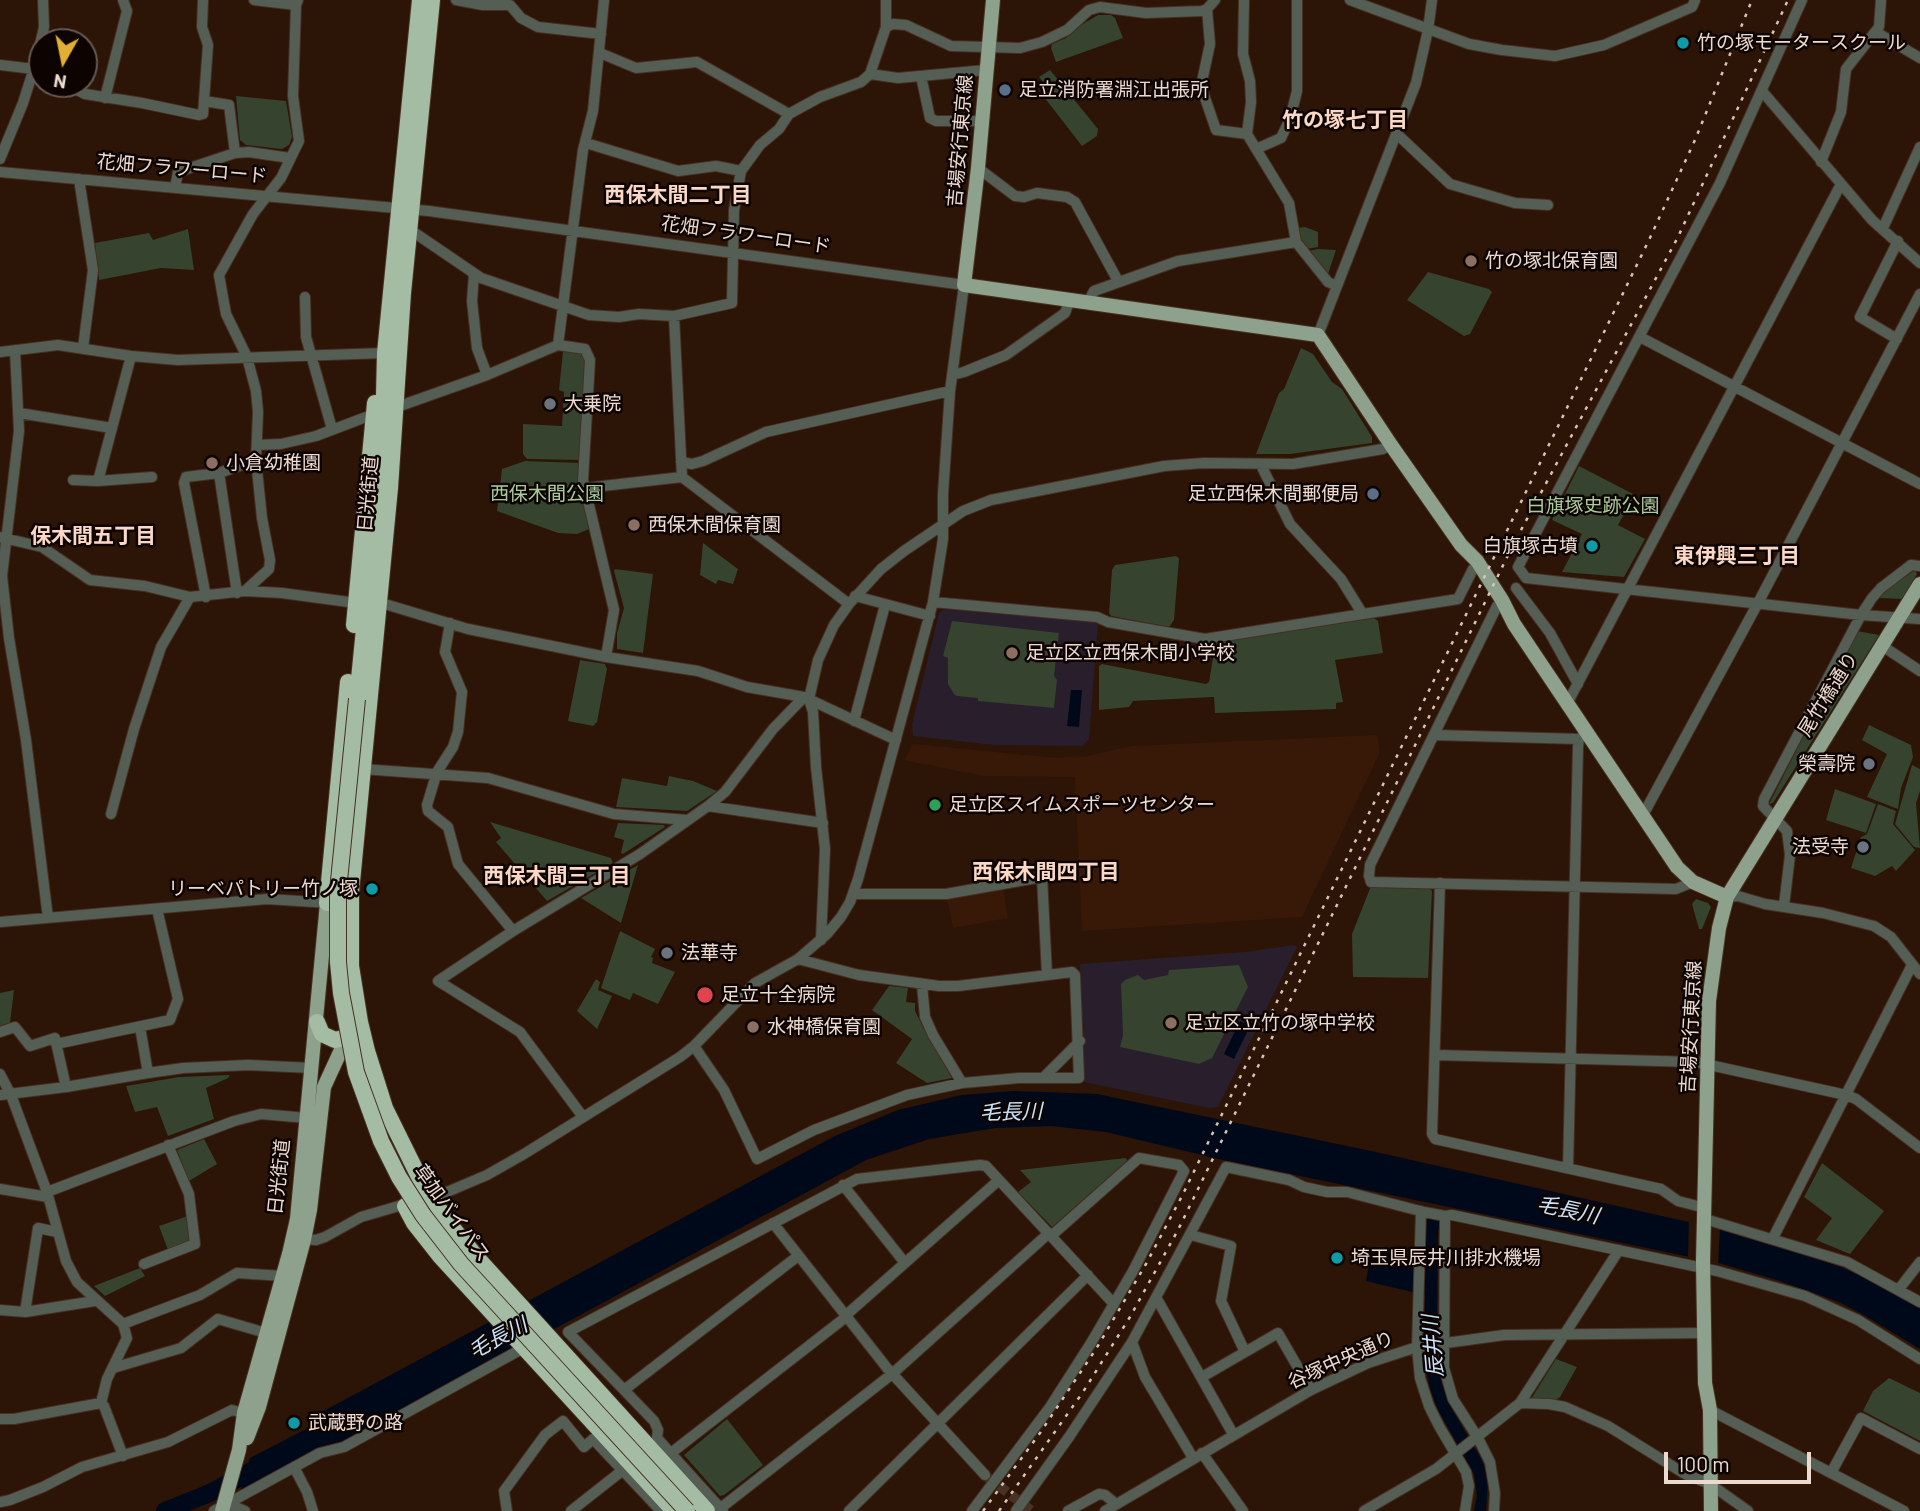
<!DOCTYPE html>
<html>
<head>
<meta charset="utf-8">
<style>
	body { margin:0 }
	#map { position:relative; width:1920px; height:1511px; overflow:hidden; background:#2c1406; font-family:Barlow,sans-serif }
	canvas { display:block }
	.north { position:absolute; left:28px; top:28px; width:70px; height:70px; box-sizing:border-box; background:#0d0401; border:2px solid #665a54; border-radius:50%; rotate:189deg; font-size:19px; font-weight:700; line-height:28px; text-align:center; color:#ecdad1 }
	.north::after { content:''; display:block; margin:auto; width:24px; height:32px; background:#e0b034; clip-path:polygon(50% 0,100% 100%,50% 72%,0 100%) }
	.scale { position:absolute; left:1664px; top:1452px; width:147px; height:32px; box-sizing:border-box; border:4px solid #ecdad1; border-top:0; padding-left:9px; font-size:21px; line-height:24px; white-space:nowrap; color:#ecdad1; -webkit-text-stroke:5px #0d0401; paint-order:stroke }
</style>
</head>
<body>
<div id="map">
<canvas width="1920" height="1511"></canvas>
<div class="north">N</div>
<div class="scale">100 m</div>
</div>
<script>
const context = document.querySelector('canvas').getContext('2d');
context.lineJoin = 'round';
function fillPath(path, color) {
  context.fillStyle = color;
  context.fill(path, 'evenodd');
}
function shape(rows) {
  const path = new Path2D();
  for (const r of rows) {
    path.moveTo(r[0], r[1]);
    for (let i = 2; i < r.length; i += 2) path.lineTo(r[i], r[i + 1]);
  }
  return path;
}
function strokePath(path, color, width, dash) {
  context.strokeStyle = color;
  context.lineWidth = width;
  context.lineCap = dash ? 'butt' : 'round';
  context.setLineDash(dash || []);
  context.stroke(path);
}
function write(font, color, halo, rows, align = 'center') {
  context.font = font + ' Barlow,"Noto Sans JP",sans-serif';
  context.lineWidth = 5;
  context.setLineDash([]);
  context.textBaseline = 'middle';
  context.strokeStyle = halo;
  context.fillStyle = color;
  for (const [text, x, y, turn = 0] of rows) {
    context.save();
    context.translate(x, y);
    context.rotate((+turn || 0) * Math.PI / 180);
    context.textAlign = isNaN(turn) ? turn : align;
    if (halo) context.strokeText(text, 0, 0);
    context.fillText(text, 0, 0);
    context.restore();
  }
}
fillPath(shape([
	[1377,735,1380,752,1302,917,1082,931,1075,777,984,776,904,760,913,744,1057,758,1088,756,1131,746],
	[1003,889,1008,918,953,928,947,899]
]), '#381907');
fillPath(shape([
	[944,609,1094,622,1098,624,1089,739,1082,746,994,745,913,736,912,724,939,613],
	[1295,945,1297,947,1218,1107,1209,1108,1084,1082,1080,964,1244,952]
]), '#281e2c');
fillPath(shape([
	[1098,15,1111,15,1115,18,1123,38,1056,62,1051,48,1052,44,1066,38,1081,25],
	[1050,70,1098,129,1097,136,1082,146,1044,97,1051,92,1039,77],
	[236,96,286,101,292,137,289,145,282,149,246,145,240,140],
	[1305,227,1318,232,1318,247,1306,249,1299,240,1297,228],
	[188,229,194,270,161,268,99,280,95,243,149,233,153,240],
	[1318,249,1336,250,1327,277,1308,251],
	[1428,272,1489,289,1492,292,1470,334,1464,336,1407,300],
	[1301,348,1313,354,1332,382,1342,389,1372,437,1372,443,1290,454,1256,454,1279,393,1284,389],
	[563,351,580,353,586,361,582,460,527,459,523,454,523,424,562,426,564,392,559,390],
	[525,461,581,463,589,529,577,534,558,533,497,511,502,469],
	[1579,466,1635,495,1618,525,1645,539,1624,577,1562,572,1582,534,1552,520],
	[703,543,738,569,733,584,718,580,716,584,700,575],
	[1176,556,1179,558,1174,620,1169,627,1111,616,1109,613,1112,570,1115,565],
	[615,569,653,574,643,653,617,649,617,633,624,608,614,571],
	[1915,570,1917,574,1902,599,1879,598,1882,593],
	[1374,618,1378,621,1383,653,1335,660,1343,702,1336,703,1336,709,1215,713,1214,697,1133,701,1129,707,1099,710,1099,666,1102,664,1206,684,1209,682,1215,646,1218,642],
	[952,621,1059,633,1054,676,1057,680,1054,708,978,701,978,698,957,696,954,694,948,684,948,658,943,656],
	[1857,631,1879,635,1773,803,1769,804],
	[580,660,605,664,607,669,597,722,593,726,568,721],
	[1869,725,1911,745,1913,757,1901,788,1898,809,1867,797,1887,754,1862,740],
	[1912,765,1920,769,1920,791,1916,803,1920,848,1914,847,1895,824],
	[669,776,693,781,717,791,687,811,616,807,622,778,667,786],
	[1835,789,1876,804,1866,833,1826,820],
	[1878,804,1896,811,1893,824,1915,850,1896,871,1892,866,1875,876,1851,868,1861,837,1867,834],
	[490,822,611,858,613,863,547,901,496,842,501,838],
	[618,823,664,825,665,827,623,854,621,853,624,840,614,837],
	[638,865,621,923,581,898],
	[1371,886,1428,887,1432,891,1428,978,1353,977,1352,934],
	[1696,899,1708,903,1711,907,1702,929,1699,929,1692,904],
	[620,931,655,949,651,957,653,958,652,963,675,972,658,1004,633,993,630,1000,601,988],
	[1239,965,1248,987,1212,1058,1199,1064,1120,1047,1123,1035,1121,984,1125,980,1138,975,1144,980,1168,975,1169,970],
	[596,979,600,982,598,990,612,996,597,1029,577,1011],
	[889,986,908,988,906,1002,915,1003,915,1011,927,1035,952,1078,927,1083,896,1063,912,1039,872,1010],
	[14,990,10,1023,0,1026,0,993],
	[230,1075,228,1078,206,1088,214,1119,168,1136,157,1107,135,1112,126,1086,179,1077],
	[204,1139,217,1164,189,1181,177,1150],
	[1126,1158,1127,1161,1052,1227,1018,1192,1031,1182,1020,1170],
	[1822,1163,1884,1211,1850,1254,1816,1240,1832,1218,1804,1197],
	[188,1216,191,1237,189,1242,168,1250,159,1226],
	[140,1268,145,1276,105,1296,94,1286],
	[1556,1359,1577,1367,1560,1397,1556,1400,1531,1399],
	[1889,1378,1920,1393,1920,1441,1863,1411,1873,1391],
	[727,1419,763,1465,724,1495,720,1496,684,1455]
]), '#35432f');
fillPath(shape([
	[1071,690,1082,690,1079,727,1067,726],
	[1240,1021,1250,1026,1234,1059,1224,1054],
	[1014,1091,1097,1094,1371,1151,1720,1229,1761,1240,1841,1267,1897,1293,1920,1309,1920,1349,1864,1315,1839,1302,1777,1280,1719,1263,1223,1160,1106,1132,1051,1126,995,1128,929,1139,866,1160,357,1436,240,1493,250,1458,310,1427,320,1413,835,1136,898,1110,962,1095],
	[1425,1217,1441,1220,1438,1231,1437,1328,1439,1372,1452,1409,1482,1460,1488,1479,1486,1511,1474,1511,1477,1496,1474,1474,1438,1410,1430,1389,1424,1360,1425,1295,1366,1281,1372,1250,1426,1261]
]), '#000919');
fillPath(shape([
	[1689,1218,1720,1227,1718,1265,1688,1258],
	[1439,1330,1439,1354,1422,1359,1420,1334]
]), '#2c1406');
strokePath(shape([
	[1361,1263,1370,1264]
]), '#000919', 2.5);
strokePath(shape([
	[165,1511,210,1493,265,1464]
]), '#000919', 18);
strokePath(shape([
	[987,1477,1032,1511]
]), '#493224', 10, [10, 5]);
const minor = shape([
	[254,0,296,5],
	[456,0,483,5,510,5,521,18,538,27,601,34],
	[1244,0,1243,54,1250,81,1251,102,1247,134,1289,203,1296,242,1328,282,1337,286],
	[1350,0,1469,44,1502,50,1555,56,1604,45,1692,7,1695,0],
	[1802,0,1720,183,1518,567,1526,578,1861,615,1920,619],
	[1207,9,1210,44,1201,86,1216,130,1247,134],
	[886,27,893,24,906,25,951,46,1020,48,1042,42,1067,30,1089,10,1100,7,1146,13,1202,11,1207,9,1215,0],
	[1876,32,1920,58],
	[600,53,636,68,697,62,789,114],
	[0,65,42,70],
	[870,74,898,78,986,70],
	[921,76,930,118,936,121,982,121],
	[66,84,85,94,142,103,199,115,203,114,208,45,202,27,203,0],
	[1762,91,1872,220,1920,263],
	[105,98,127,11,123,0],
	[204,101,229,105,235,153],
	[1397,134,1450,184,1515,203,1548,205],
	[586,143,678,171,716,166,741,171],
	[1256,149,1281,138,1290,119,1297,91,1297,0],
	[0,159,23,103,36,62,44,27,43,0],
	[1821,162,1841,112,1846,69,1879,27,1881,0],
	[978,168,1015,196,1024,197,1037,193,1067,197,1075,202,1118,281],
	[0,172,429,211,964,285,950,391,943,494,943,539,933,602,858,879,850,902,841,917,827,934,798,959,755,983,694,1046,680,1057,524,1154,487,1175,447,1192,361,1217,325,1237,316,1240,298,1239],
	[79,179,93,270,83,348],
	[175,188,178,172,235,153,249,152,290,158],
	[1883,228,1920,147],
	[409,229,481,278,589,315,619,317,639,314,674,316,732,303,734,210,741,171,760,145,779,129,789,114,820,97,861,82,870,74,886,27,886,0],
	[474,274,472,301,477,348,487,375,558,345,585,349,590,360,583,480,614,610,606,657],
	[305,297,306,337,332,429],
	[1088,302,1094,291,1178,261,1296,242],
	[1318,335,1416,83,1428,30,1432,0],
	[1640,337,1920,484],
	[1897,339,1860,317,1898,241],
	[558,345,583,150,593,111,604,0],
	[15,350,19,431,2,576,9,638,26,740,48,918],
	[0,352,58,345,131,356,178,360,385,353],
	[952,375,964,372,1006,355,1065,313,1070,299],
	[397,407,487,375],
	[19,413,112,428],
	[257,445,281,444,316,436,366,417,373,418],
	[681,462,692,464,703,461,766,432,950,391],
	[1261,465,1290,524,1341,579,1362,613],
	[682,477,849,604],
	[73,480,98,481,152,477],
	[98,481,131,356],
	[585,488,682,477,674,316],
	[0,537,42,547,90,580,145,586,190,597,245,591,282,593,356,603],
	[1516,588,1550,633,1578,684],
	[245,591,269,569,270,560,262,518,256,460,258,412,256,391,247,357,226,314,219,275,253,214,281,178,299,141,293,96,296,5,298,0],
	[237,593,219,473,256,460],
	[855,596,930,616],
	[206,597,184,483,186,477,219,473],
	[933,602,1097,617,1108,622,1205,639,1458,599,1473,569],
	[378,604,388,605,468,629,606,657,698,671,747,687,804,697,896,740],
	[1497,606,1370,865,1369,876,1371,882,1676,889,1693,882],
	[450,623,445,652,462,692,458,732,453,747,437,772,427,805,428,811,448,827,458,864,513,931],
	[1881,645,1920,671],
	[1568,702,1841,184],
	[854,721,885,605],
	[1435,735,1579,739],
	[362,769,488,778,614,814,687,820],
	[708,806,823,823],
	[111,814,134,729,161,647,190,597],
	[1643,815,1758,603,1920,294],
	[1440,883,1432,1134,1435,1139,1661,1189,1678,1201,1705,1208],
	[853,894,946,894,1042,877,1047,975],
	[1727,897,1738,896,1765,904,1823,913,1874,926,1891,937,1920,974],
	[1784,906,1790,855,1787,831,1763,806,1764,799,1861,615,1872,598,1881,588,1911,565,1920,566],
	[0,922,267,899,330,903],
	[821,940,825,849,816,767,813,712,809,699,818,660,834,625,849,604,881,569,904,551,963,511,991,500,1164,466,1204,463,1293,464,1383,449,1391,445],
	[922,985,925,1017,933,1035,962,1083],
	[0,1032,15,1027,30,1046,55,1038,66,1087],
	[56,1044,170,1020,178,999,157,909],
	[694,1046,724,1090,757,1159,814,1130,907,1095,962,1083,1019,1078,1079,1078,1075,975,1072,972,958,986,939,986,859,975,798,959],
	[1435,1055,1696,1062,1846,1095,1856,1099,1920,1148],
	[148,1073,183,1068,248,1065,312,1068],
	[0,1074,11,1095,47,1192,66,1261,77,1282,123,1324,127,1338,107,1379,101,1403,104,1406,123,1456],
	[1043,1078,1080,1041],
	[0,1095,66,1087,148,1073,140,1027],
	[583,1117,520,1032,438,981,513,931,640,854,708,806,725,792,773,729,804,697],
	[1568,1168,1578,747,1579,739,1588,732],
	[843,1185,905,1263],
	[0,1189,48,1197],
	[47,1192,234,1121,261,1114,307,1118],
	[1421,1211,1417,1347,1420,1378,1429,1406,1439,1426,1466,1472,1469,1486,1465,1511],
	[1445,1216,1444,1368,1453,1399,1478,1438,1490,1462,1495,1493,1494,1511],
	[1705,1219,1847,1262,1920,1302],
	[773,1223,887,1368,985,1475],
	[1191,1235,1231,1246,1221,1301,1245,1352],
	[1773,1238,1912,965],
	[144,1264,195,1244,189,1194,168,1145],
	[1899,1289,1920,1262],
	[1157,1299,1233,1434],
	[0,1310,25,1312,95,1301],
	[25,1312,38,1228,57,1232],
	[845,1316,999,1180],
	[123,1324,200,1295,237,1273,283,1276],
	[1132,1342,1145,1377,1193,1458],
	[113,1368,181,1348,218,1319,266,1333],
	[1202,1377,1278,1333,1311,1390],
	[624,1390,798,1256],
	[1520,1403,1549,1404,1565,1407,1608,1426,1685,1474,1710,1484,1748,1511],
	[1710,1410,1904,1511],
	[0,1419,14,1419,101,1403],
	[671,1453,846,1317],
	[1202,1453,1243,1511],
	[294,1467,307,1492,313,1511],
	[1831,1473,1861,1418,1920,1449],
	[0,1502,10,1500,43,1487,82,1467,168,1442,232,1410,244,1413],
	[224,1507,236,1507,245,1511],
	[214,1511,320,1453,344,1447,529,1345],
	[507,1511,504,1491,545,1435,563,1421,584,1447,593,1439,661,1511],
	[571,1511,623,1470],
	[717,1511,892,1374,1049,1233],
	[723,1511,657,1438,658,1430,654,1421,568,1332,857,1179,980,1165,986,1166,1114,1304],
	[849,1511,1088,1275],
	[972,1511,1050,1407,1091,1343,1133,1271,1184,1171,1179,1165,1139,1158,1051,1236],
	[1016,1511,1069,1437,1132,1342,1226,1167,1289,1180,1304,1187,1327,1192,1347,1192,1424,1212,1445,1216,1452,1215,1717,1271,1805,1296,1858,1320,1920,1359],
	[1068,1511,1099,1494,1105,1495,1116,1504],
	[1105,1511,1311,1390,1368,1363,1417,1347,1504,1335,1705,1333],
	[1364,1511,1436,1469,1520,1403,1619,1250]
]);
const major = shape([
	[993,0,978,168,964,285,1318,335,1391,445,1461,545,1477,561,1502,600,1514,624,1677,867,1693,882,1727,897],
	[247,1438,259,1407,304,1240,310,1210,324,1087,347,1037],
	[222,1511,239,1450,244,1413,289,1254,297,1219,327,903],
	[1711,1511,1710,1410,1705,1383,1703,1261,1709,1001,1719,928,1727,897,1920,584]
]);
const highway = shape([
	[432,0,403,293,390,488,351,892,351,966,360,1022,367,1051,385,1108,420,1179,447,1221,479,1260,707,1511],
	[354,625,375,403],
	[357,699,383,439,385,353,420,0],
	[327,903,348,682],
	[317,1022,322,1034,335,1040,347,1037,351,1025],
	[405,1206,414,1223,440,1256,674,1511]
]);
strokePath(minor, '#473022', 12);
strokePath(major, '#473022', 16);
strokePath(highway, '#473022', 18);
strokePath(minor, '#545e54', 10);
strokePath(major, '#8da18c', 14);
strokePath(highway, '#a4bca3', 16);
strokePath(shape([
	[983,1511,1040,1433,1096,1349,1146,1264,1182,1196,1649,240,1695,140,1752,0],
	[999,1511,1083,1392,1130,1317,1178,1230,1513,545,1678,237,1788,0]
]), '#d7c4bb', 2.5, [3.5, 7]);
const highwayBridge = shape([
	[357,699,338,891,338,962,341,993,356,1072,381,1141,399,1177,423,1215,461,1264,687,1511]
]);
strokePath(highwayBridge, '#473022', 18, []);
strokePath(highwayBridge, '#a4bca3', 16);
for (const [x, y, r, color] of [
	[1683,43,7,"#0f9aa8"],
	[1005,90,7,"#5c6f8a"],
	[1471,261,7,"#8d6e63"],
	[550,404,7,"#6b7280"],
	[212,463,7,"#8d6e63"],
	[1373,494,7,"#5c6f8a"],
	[634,525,7,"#8d6e63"],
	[1592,546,7,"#0f9aa8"],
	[1012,653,7,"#8d6e63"],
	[1869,764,7,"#6b7280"],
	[935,805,7,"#2e9e5b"],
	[1863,847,7,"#6b7280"],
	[372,889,7,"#0f9aa8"],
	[667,953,7,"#6b7280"],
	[705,995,9,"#e0444e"],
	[1171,1023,7,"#8d6e63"],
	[753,1027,7,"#8d6e63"],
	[1337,1258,7,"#0f9aa8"],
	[294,1423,7,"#0f9aa8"]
]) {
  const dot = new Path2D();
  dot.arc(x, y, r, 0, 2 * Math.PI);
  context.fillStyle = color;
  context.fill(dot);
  strokePath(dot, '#0d0401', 2.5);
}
write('19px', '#ecdad1', '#0d0401', [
	["竹の塚モータースクール",1697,43],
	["足立消防署淵江出張所",1019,90],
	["竹の塚北保育園",1485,261],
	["大乗院",564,404],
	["小倉幼稚園",226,463],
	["足立西保木間郵便局",1359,494,"right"],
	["西保木間保育園",648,525],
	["白旗塚古墳",1578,546,"right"],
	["足立区立西保木間小学校",1026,653],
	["榮壽院",1855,764,"right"],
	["足立区スイムスポーツセンター",949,805],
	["法受寺",1849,847,"right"],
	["リーベパトリー竹ノ塚",358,889,"right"],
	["法華寺",681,953],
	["足立十全病院",721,995],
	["足立区立竹の塚中学校",1185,1023],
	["水神橋保育園",767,1027],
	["埼玉県辰井川排水機場",1351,1258],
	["武蔵野の路",308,1423]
], 'left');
write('19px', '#ecdad1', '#0d0401', [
	["吉場安行東京線",960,141,-85],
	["花畑フラワーロード",182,169,5],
	["花畑フラワーロード",746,235,8],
	["日光街道",368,494,-85],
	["尾竹橋通り",1828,694,-58],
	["吉場安行東京線",1691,1027,-87],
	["日光街道",279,1177,-84],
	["草加バイパス",452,1213,54],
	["谷塚中央通り",1341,1360,-24]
]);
write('19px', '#aacc9c', '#0d0401', [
	["西保木間公園",547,494],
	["白旗塚史跡公園",1593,506]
]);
write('bold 21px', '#fbd8c6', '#0d0401', [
	["竹の塚七丁目",1345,120],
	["西保木間二丁目",678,195],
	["保木間五丁目",93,536],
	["東伊興三丁目",1737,556],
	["西保木間四丁目",1046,872],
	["西保木間三丁目",557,876]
]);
write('italic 21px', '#c8e3fb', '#0d0401', [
	["毛長川",1011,1112,-1],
	["毛長川",1568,1210,12],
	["毛長川",498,1338,-28],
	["辰井川",1433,1346,-95]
]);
</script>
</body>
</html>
